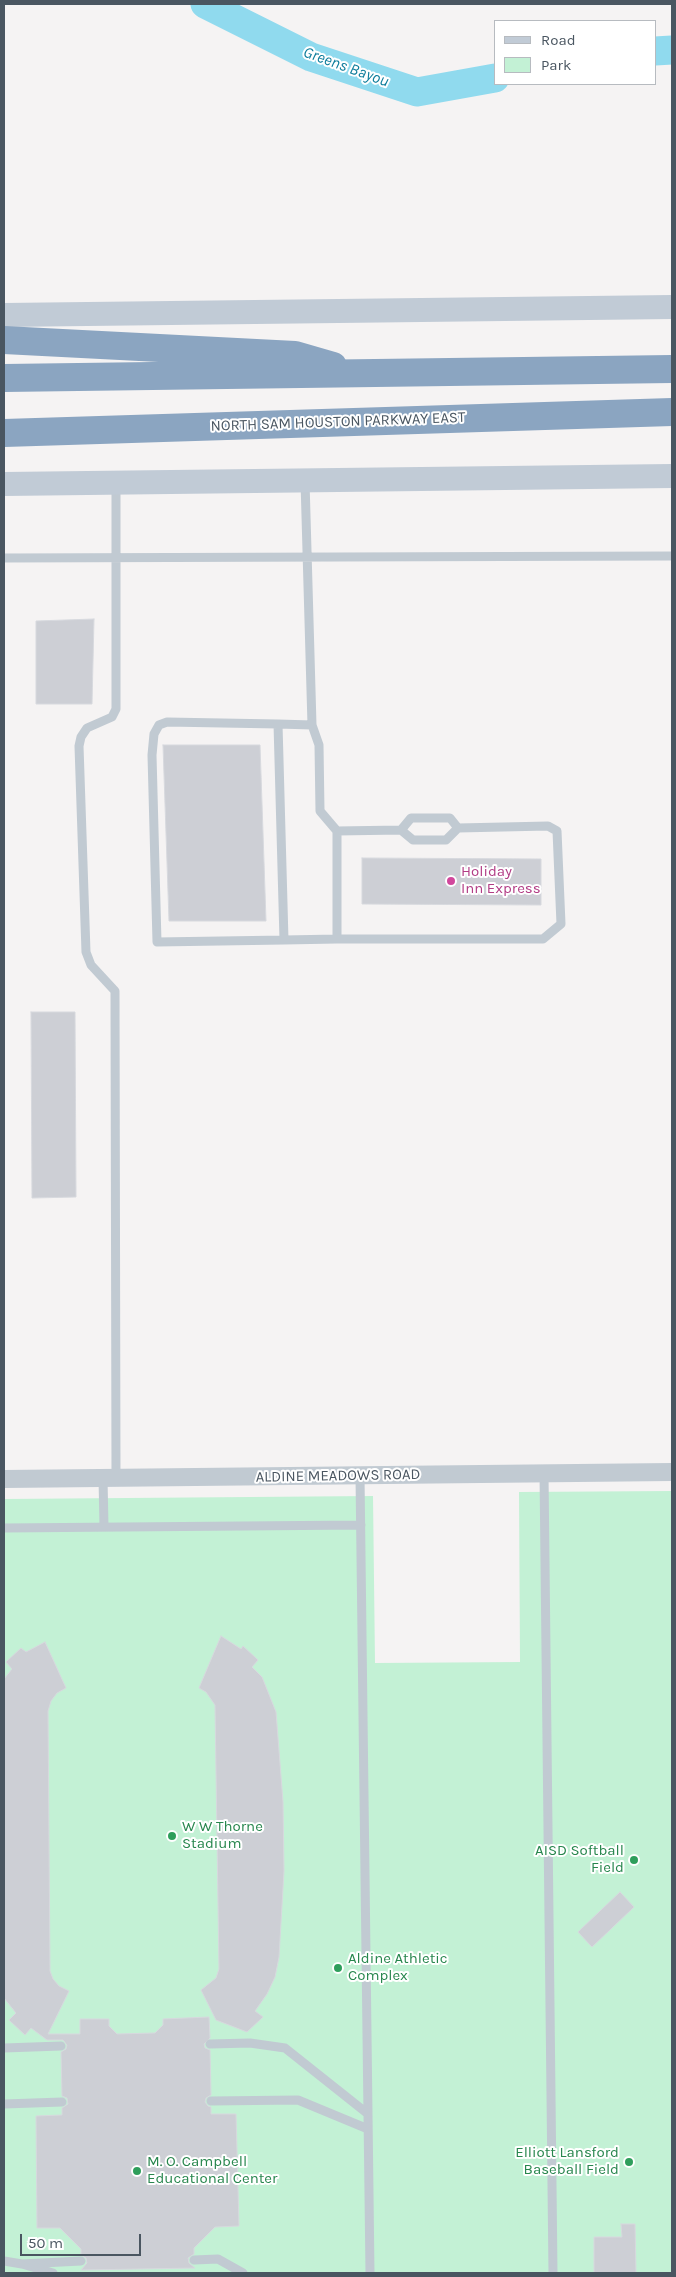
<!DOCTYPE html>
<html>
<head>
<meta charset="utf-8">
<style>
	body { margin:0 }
	#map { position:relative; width:676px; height:2277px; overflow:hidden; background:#f5f3f3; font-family:Karla,sans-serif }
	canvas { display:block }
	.frame { position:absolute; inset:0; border:5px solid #4a5661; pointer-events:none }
	.legend { position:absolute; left:494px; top:20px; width:162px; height:65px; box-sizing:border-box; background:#fff; border:1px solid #b7bbc0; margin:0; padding:6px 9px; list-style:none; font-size:15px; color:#4a5661 }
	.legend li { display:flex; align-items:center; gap:10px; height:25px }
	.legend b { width:25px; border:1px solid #b7bbc0 }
	.scale { position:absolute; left:20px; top:2234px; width:121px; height:22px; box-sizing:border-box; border:2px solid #4a5661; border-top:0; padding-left:6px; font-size:15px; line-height:18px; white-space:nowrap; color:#4a5661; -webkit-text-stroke:4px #fff; paint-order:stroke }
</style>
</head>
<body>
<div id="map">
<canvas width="676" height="2277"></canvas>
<div class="frame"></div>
<ul class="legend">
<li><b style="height:6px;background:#c1cbd6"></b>Road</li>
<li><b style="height:14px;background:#c3f1d5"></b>Park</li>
</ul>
<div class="scale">50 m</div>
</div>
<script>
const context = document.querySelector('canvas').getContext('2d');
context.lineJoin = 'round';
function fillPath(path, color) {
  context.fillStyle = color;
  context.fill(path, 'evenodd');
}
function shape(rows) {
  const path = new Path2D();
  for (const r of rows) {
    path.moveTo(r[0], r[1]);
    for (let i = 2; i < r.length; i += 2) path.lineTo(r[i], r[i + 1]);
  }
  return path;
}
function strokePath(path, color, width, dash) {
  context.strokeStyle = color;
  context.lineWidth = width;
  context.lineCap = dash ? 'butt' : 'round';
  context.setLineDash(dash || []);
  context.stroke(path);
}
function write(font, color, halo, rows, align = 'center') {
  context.font = font + ' Karla,sans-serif';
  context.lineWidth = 4;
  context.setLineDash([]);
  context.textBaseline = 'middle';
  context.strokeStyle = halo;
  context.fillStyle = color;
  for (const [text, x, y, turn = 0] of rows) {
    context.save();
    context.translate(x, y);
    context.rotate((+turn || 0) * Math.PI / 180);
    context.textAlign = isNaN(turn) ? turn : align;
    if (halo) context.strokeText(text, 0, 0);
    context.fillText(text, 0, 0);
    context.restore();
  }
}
fillPath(shape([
	[672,1491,672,2273,4,2273,4,1499,373,1496,375,1663,520,1662,519,1492]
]), '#c3f1d5');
strokePath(shape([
	[205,4,311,57,417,92,495,78],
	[655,51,672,50]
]), '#90daee', 29);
const building = shape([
	[94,619,92,704,36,704,36,621,94,619],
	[163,745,260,745,266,921,169,921,163,745],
	[362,858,541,859,541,905,362,904,362,858],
	[31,1012,75,1012,76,1197,32,1198,31,1012],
	[221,1636,241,1649,243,1646,258,1660,252,1667,262,1677,276,1712,283,1802,284,1871,279,1957,275,1977,267,1994,255,2011,263,2017,247,2032,216,2020,201,1990,216,1978,219,1969,215,1705,206,1692,199,1688,221,1636],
	[45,1642,66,1688,57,1693,51,1701,48,1711,50,1971,53,1979,59,1986,69,1991,48,2034,80,2034,80,2019,109,2019,109,2026,117,2034,155,2033,163,2025,163,2019,209,2017,210,2038,204,2044,205,2048,210,2050,211,2095,206,2098,205,2102,208,2106,211,2107,211,2114,236,2114,239,2226,215,2227,194,2248,194,2254,188,2258,189,2263,195,2268,81,2270,87,2263,86,2258,81,2255,81,2249,60,2228,37,2228,36,2116,62,2115,62,2108,68,2104,67,2098,62,2096,61,2052,66,2049,67,2045,63,2040,47,2040,31,2028,25,2035,9,2020,16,2013,4,1998,4,1679,12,1669,6,1662,21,1648,26,1652,45,1642],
	[620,1892,634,1907,592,1947,578,1932,620,1892],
	[621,2224,635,2224,636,2273,594,2273,594,2237,622,2237,621,2224]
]);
fillPath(building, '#cdcfd5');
strokePath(building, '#d7d9de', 1);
strokePath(shape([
	[4,558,672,556],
	[278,724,284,940,157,942,152,755,154,734,159,725,167,722,278,724,312,725,305,481],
	[312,725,319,745,320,811,337,831,401,830,413,840,446,840,458,828,548,826,557,831,561,924,543,939,337,939,337,831],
	[401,830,411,818,450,818,458,828],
	[284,940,337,939],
	[544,1473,553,2273],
	[360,1476,370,2273],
	[103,1478,104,1527],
	[116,1478,115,991,91,965,86,952,79,746,81,737,87,728,112,717,116,709,116,483],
	[4,1528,361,1525],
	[210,2044,250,2043,285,2048,368,2114],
	[4,2048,61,2046],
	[211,2101,298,2100,368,2129],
	[4,2104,62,2102],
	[194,2260,218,2259,243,2273],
	[4,2261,22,2264,53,2273],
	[22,2264,81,2261]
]), '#c1cad2', 9);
strokePath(shape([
	[4,1479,672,1472]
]), '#c1cad2', 18);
strokePath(shape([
	[4,315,672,307],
	[4,484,672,476]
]), '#c1cbd6', 24);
strokePath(shape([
	[4,340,295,355,333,366],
	[4,378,672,369],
	[4,433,672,412]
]), '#8ba5c1', 28);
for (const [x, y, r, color] of [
	[451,881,5,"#d1479c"],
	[172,1836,5,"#2e9e5b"],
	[634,1860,5,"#2e9e5b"],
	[338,1968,5,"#2e9e5b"],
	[629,2162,5,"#2e9e5b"],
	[137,2171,5,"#2e9e5b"]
]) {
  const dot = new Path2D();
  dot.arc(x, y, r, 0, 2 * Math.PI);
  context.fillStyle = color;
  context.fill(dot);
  strokePath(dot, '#fff', 2);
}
write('15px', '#4a5661', '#fff', [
	["NORTH SAM HOUSTON PARKWAY EAST",338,422,-2],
	["ALDINE MEADOWS ROAD",338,1476,-1]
]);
write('15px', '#b23c85', '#fff', [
	["Holiday",461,872],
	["Inn Express",461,889]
], 'left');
write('15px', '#27864d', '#fff', [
	["W W Thorne",182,1827],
	["Stadium",182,1844],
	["AISD Softball",624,1851,"right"],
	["Field",624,1868,"right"],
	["Aldine Athletic",348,1959],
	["Complex",348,1976],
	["Elliott Lansford",619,2153,"right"],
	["Baseball Field",619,2170,"right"],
	["M. O. Campbell",147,2162],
	["Educational Center",147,2179]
], 'left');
write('italic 16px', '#0c7c9b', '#fff', [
	["Greens Bayou",346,67,20]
]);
</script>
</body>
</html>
